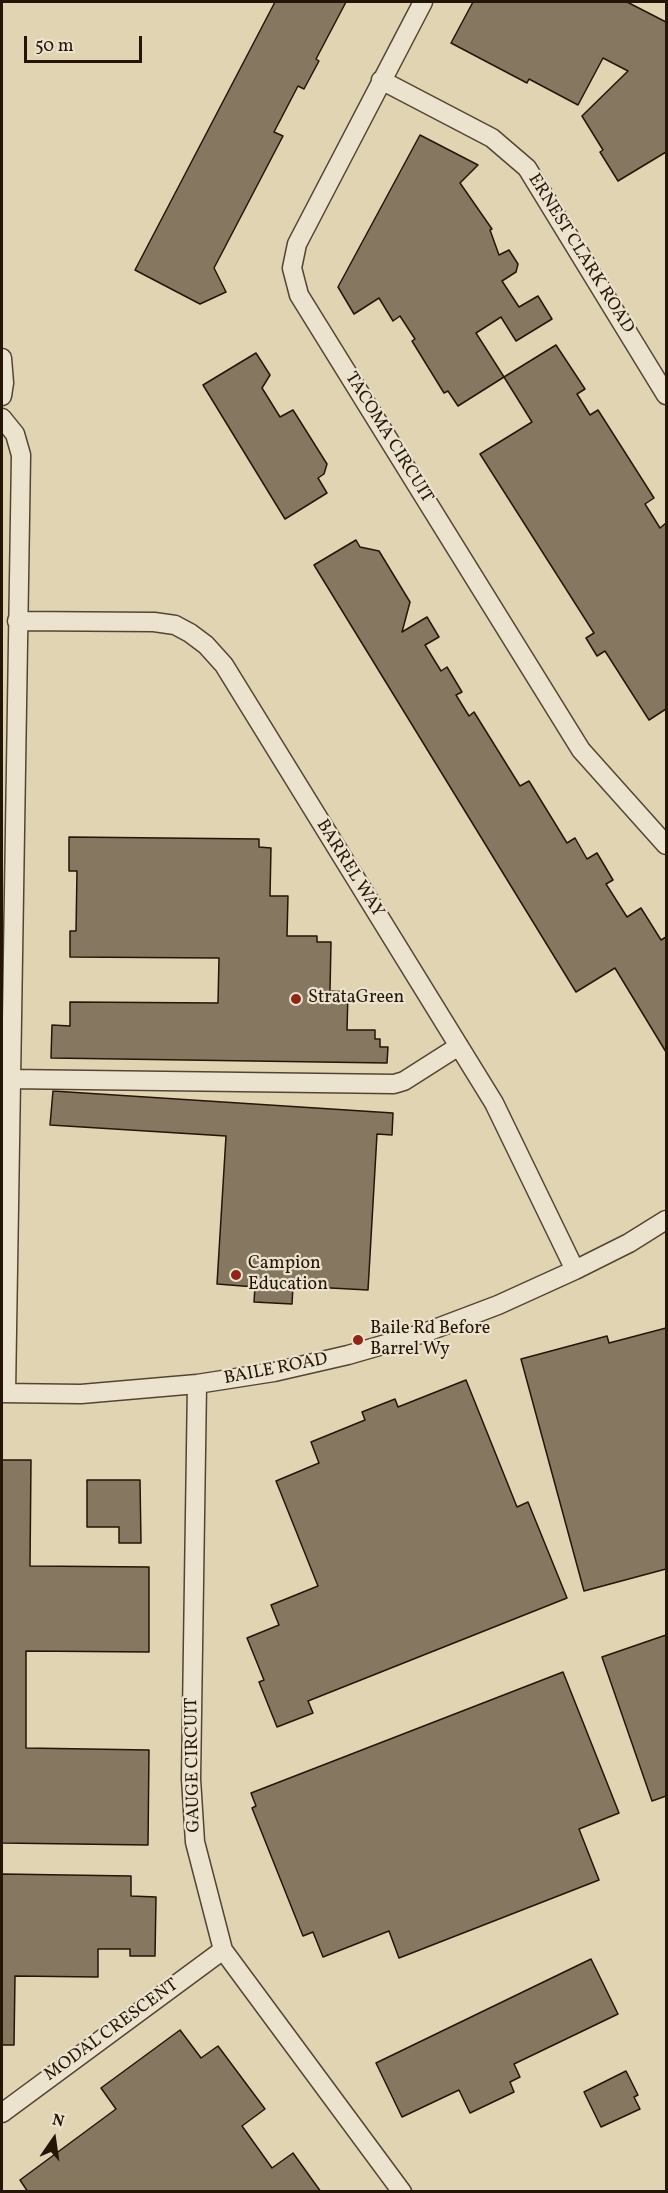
<!DOCTYPE html>
<html>
<head>
<meta charset="utf-8">
<style>
	body { margin:0 }
	#map { position:relative; width:668px; height:2193px; overflow:hidden; background:#e0d4b3; font-family:Vollkorn,serif }
	canvas { display:block }
	.frame { position:absolute; inset:0; border:3px solid #251507; pointer-events:none }
	.north { position:absolute; left:24px; top:2109px; width:60px; height:60px; -webkit-text-stroke:4px #ebe3ce; paint-order:stroke; rotate:13deg; font-size:16px; font-weight:700; line-height:24px; text-align:center; color:#251507 }
	.north::after { content:''; display:block; margin:auto; width:21px; height:27px; background:#251507; clip-path:polygon(50% 0,100% 100%,50% 72%,0 100%) }
	.scale { position:absolute; left:24px; top:36px; width:118px; height:27px; box-sizing:border-box; border:3px solid #251507; border-top:0; padding-left:8px; font-size:18px; line-height:21px; white-space:nowrap; color:#251507; -webkit-text-stroke:4px #ebe3ce; paint-order:stroke }
</style>
</head>
<body>
<div id="map">
<canvas width="668" height="2193"></canvas>
<div class="frame"></div>
<div class="north">N</div>
<div class="scale">50 m</div>
</div>
<script>
const context = document.querySelector('canvas').getContext('2d');
context.lineJoin = 'round';
function fillPath(path, color) {
  context.fillStyle = color;
  context.fill(path, 'evenodd');
}
function shape(rows) {
  const path = new Path2D();
  for (const r of rows) {
    path.moveTo(r[0], r[1]);
    for (let i = 2; i < r.length; i += 2) path.lineTo(r[i], r[i + 1]);
  }
  return path;
}
function strokePath(path, color, width, dash) {
  context.strokeStyle = color;
  context.lineWidth = width;
  context.lineCap = dash ? 'butt' : 'round';
  context.setLineDash(dash || []);
  context.stroke(path);
}
function write(font, color, halo, rows, align = 'center') {
  context.font = font + ' Vollkorn,serif';
  context.lineWidth = 4.5;
  context.setLineDash([]);
  context.textBaseline = 'middle';
  context.strokeStyle = halo;
  context.fillStyle = color;
  for (const [text, x, y, turn = 0] of rows) {
    context.save();
    context.translate(x, y);
    context.rotate((+turn || 0) * Math.PI / 180);
    context.textAlign = isNaN(turn) ? turn : align;
    if (halo) context.strokeText(text, 0, 0);
    context.fillText(text, 0, 0);
    context.restore();
  }
}
const building = shape([
	[275,2,346,2,316,59,319,61,304,89,298,86,274,132,283,136,214,268,226,292,200,304,135,270,275,2],
	[473,2,627,2,666,22,666,152,618,181,600,152,603,150,582,116,628,71,603,58,578,105,529,79,527,83,451,43,473,2],
	[420,135,478,165,460,183,492,229,490,230,499,255,509,250,518,264,516,272,502,281,519,307,538,296,552,319,516,341,501,317,476,333,504,377,458,406,448,391,444,393,412,341,415,339,400,316,393,321,379,298,354,314,338,287,420,135],
	[556,345,585,389,577,394,590,415,598,410,654,498,645,504,660,528,666,523,666,709,649,720,605,651,597,656,586,638,594,633,480,454,532,422,504,377,556,345],
	[256,353,270,375,262,388,280,417,293,410,327,464,324,474,318,478,327,493,285,519,203,385,256,353],
	[356,540,360,547,379,551,410,602,402,632,427,617,439,637,425,645,441,671,447,667,462,692,456,695,469,716,474,712,520,786,529,781,567,843,575,838,587,859,597,853,613,880,606,884,627,917,641,908,661,940,666,937,666,1052,615,968,576,992,314,565,356,540],
	[69,837,259,839,259,847,271,848,270,896,288,896,287,936,317,936,317,942,331,942,330,991,348,992,347,1030,375,1030,375,1039,380,1039,380,1047,388,1047,387,1063,51,1058,52,1025,70,1026,70,1002,218,1003,219,958,70,957,70,931,76,931,77,871,69,871,69,837],
	[53,1091,393,1113,392,1135,377,1134,368,1290,293,1286,292,1304,254,1302,255,1287,217,1284,226,1136,50,1125,53,1091],
	[666,1328,666,1569,584,1591,521,1359,607,1336,609,1343,666,1328],
	[466,1380,517,1507,528,1502,567,1598,308,1701,313,1713,277,1727,259,1682,264,1680,247,1638,279,1625,271,1605,318,1586,276,1481,319,1463,311,1442,365,1420,362,1412,395,1399,398,1407,466,1380],
	[2,1460,31,1460,30,1566,149,1567,149,1652,26,1651,26,1748,149,1750,148,1845,2,1843,2,1460],
	[87,1480,140,1480,141,1543,119,1543,119,1527,87,1527,87,1480],
	[666,1635,666,1796,652,1801,602,1657,666,1635],
	[563,1672,619,1813,579,1829,599,1880,399,1958,389,1931,323,1957,313,1932,303,1936,252,1808,256,1806,251,1793,563,1672],
	[2,1874,131,1876,131,1896,156,1897,155,1956,130,1956,130,1949,98,1949,98,1977,15,1976,14,2045,2,2045,2,1874],
	[591,1959,618,2014,514,2064,520,2077,510,2082,514,2092,470,2113,459,2090,402,2117,376,2063,591,1959],
	[180,2030,201,2058,218,2046,265,2109,242,2126,272,2168,293,2153,321,2192,28,2192,20,2180,116,2109,101,2088,180,2030],
	[626,2071,638,2095,634,2097,640,2109,601,2127,584,2092,626,2071]
]);
fillPath(building, '#867860');
strokePath(building, '#251507', 1.5);
const minor = shape([
	[423,2,297,244,292,268,299,295,581,750,666,845],
	[381,80,492,138,527,168,666,395],
	[2,358,4,383,2,396],
	[2,418,15,434,21,455,6,1393],
	[17,621,154,622,175,625,190,633,206,645,224,665,494,1103,575,1270],
	[10,1079,394,1084,404,1081,459,1046],
	[197,1384,191,1779,195,1842,223,1950,402,2192],
	[2,1393,81,1394,197,1384,274,1372,348,1355,424,1333,498,1305,575,1270,629,1243,666,1220],
	[2,2113,223,1950]
]);
strokePath(minor, '#544532', 21);
strokePath(minor, '#ebe3ce', 18);
for (const [x, y, r, color] of [
	[296,999,6,"#8f2418"],
	[236,1275,6,"#8f2418"],
	[358,1340,6,"#8f2418"]
]) {
  const dot = new Path2D();
  dot.arc(x, y, r, 0, 2 * Math.PI);
  context.fillStyle = color;
  context.fill(dot);
  strokePath(dot, '#ebe3ce', 2);
}
write('18px', '#251507', '#ebe3ce', [
	["ERNEST CLARK ROAD",580,254,58],
	["TACOMA CIRCUIT",388,438,58],
	["BARREL WAY",349,869,58],
	["BAILE ROAD",276,1370,-11],
	["GAUGE CIRCUIT",194,1765,-91],
	["MODAL CRESCENT",112,2031,-36]
]);
write('18px', '#251507', '#ebe3ce', [
	["StrataGreen",308,999],
	["Campion",248,1265],
	["Education",248,1286],
	["Baile Rd Before",370,1330],
	["Barrel Wy",370,1351]
], 'left');
</script>
</body>
</html>
